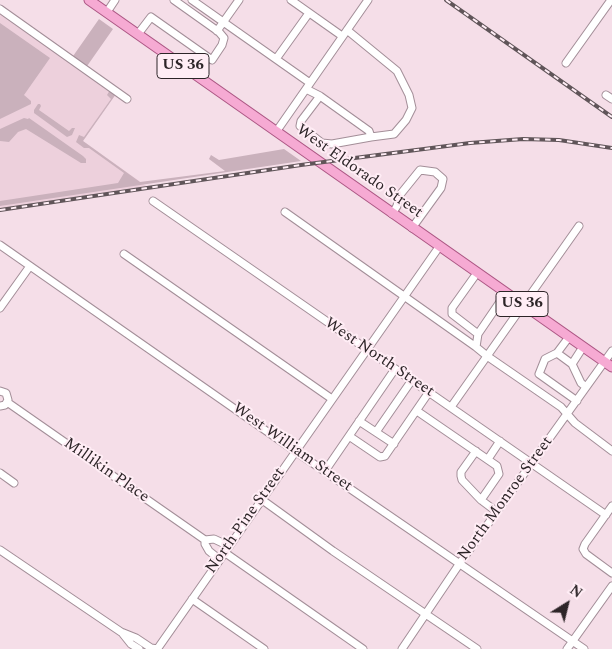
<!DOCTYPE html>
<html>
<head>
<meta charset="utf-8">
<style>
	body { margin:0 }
	#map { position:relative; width:612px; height:649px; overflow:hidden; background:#f5dee8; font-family:Spectral,serif }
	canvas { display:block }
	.north { position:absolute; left:542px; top:579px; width:50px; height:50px; -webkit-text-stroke:4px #ffedf5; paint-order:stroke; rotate:36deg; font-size:14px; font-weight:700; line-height:20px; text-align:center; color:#2d2528 }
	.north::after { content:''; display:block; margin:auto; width:18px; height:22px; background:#2d2528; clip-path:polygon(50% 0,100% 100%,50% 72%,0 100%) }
</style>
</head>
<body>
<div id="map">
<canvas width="612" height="649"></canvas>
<div class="north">N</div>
</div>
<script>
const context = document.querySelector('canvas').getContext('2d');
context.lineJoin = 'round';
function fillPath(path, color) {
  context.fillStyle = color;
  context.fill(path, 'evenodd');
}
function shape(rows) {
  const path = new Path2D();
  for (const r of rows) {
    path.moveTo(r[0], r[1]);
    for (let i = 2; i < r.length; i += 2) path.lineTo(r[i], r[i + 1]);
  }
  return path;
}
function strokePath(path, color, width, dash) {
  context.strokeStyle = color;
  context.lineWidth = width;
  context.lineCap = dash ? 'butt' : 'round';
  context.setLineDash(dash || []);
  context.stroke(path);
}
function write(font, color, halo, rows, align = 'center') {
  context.font = font + ' Spectral,serif';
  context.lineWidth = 4;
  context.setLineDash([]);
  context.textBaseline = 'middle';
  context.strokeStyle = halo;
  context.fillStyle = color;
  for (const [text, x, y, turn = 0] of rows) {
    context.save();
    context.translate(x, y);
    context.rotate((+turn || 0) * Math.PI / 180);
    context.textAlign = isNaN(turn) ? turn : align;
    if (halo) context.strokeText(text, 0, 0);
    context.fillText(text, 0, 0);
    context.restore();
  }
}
fillPath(shape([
	[0,9,116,94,83,141,149,188,0,210]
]), '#edd0dc');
fillPath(shape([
	[99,19,113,29,85,69,71,59],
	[0,23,50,58,24,95,31,101,31,104,0,119],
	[110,90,116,94,83,141,140,182,225,171,209,159,211,155,219,160,284,149,301,161,0,206,0,201,118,183,124,173,89,148,84,148,76,142,79,135,84,137,111,99,107,95],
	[38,104,40,104,41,106,39,110,69,131,72,128,75,128,72,135,67,137,34,113,34,110],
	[24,118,28,119,29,118,83,156,86,159,86,163,81,163,26,129,18,132,9,142,0,141,0,129]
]), '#cab1bc');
const minor = shape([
	[192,0,310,83],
	[291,0,342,36],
	[0,9,127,99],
	[107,12,115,0],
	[347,30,397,71,409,95,412,108,406,120,394,134,371,137],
	[217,31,239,0],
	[138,34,151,17,212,60,222,45,224,38,219,32,174,0],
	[276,59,309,13],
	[566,63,611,0],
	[306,89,320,96,369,131,371,137,332,144,322,143,300,126,301,121,320,96],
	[606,95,612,99],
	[276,132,368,0],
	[153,201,606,515],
	[285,212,476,347],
	[392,214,397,206,399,196,420,170,435,172,443,179,441,188,412,228],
	[0,245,295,451,584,649],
	[124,254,332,399],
	[477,273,452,308,452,314,478,334,476,347,487,356,561,407,575,423,612,451],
	[0,308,30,266],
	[478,334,506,293],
	[569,337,557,353,572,364,583,347],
	[557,353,545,359,539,374,577,401],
	[572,364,581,383,586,387],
	[0,391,6,393,8,400,5,405,0,406],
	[7,402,205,540,205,544,209,551,219,559],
	[451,407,579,226],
	[417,411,497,466,499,474,481,500,497,512],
	[359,421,394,444],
	[376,432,412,380],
	[349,436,380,457,385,456,429,392],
	[476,451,461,472,461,476,462,480,481,500],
	[488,459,500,441],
	[325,471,395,369],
	[0,473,14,483],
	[261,499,333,551,477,649],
	[612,506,585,544,583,549,586,554,612,573],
	[205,540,214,539,229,546],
	[0,550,121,632,136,638,151,648,158,649],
	[224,552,363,649],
	[192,599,264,649],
	[123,634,131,644,139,649],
	[158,648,439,247],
	[402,649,460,563,612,351],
	[567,649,612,586]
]);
const major = shape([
	[89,0,612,367]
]);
strokePath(minor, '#a38e98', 9);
strokePath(major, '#ac5784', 11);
strokePath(minor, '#fff', 7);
strokePath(major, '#f6aad3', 9);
const rail = shape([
	[446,0,612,117],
	[0,210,301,165,470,143,523,139,559,140,612,148]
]);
strokePath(rail, '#605559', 4);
strokePath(rail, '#ffedf5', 2, [5.5]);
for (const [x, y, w] of [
	[183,66,52],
	[522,304,52]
]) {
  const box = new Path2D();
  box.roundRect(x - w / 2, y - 12.5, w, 25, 4);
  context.fillStyle = '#ffedf5';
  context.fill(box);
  strokePath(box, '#2d2528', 1);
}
write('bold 15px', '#2d2528', null, [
	["US 36",183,66],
	["US 36",522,304]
]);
write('16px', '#2d2528', '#ffedf5', [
	["West Eldorado Street",359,172,35],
	["West North Street",379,358,34],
	["West William Street",292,448,35],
	["Millikin Place",106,471,35],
	["North Monroe Street",506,499,-54],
	["North Pine Street",246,521,-55]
]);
</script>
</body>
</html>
